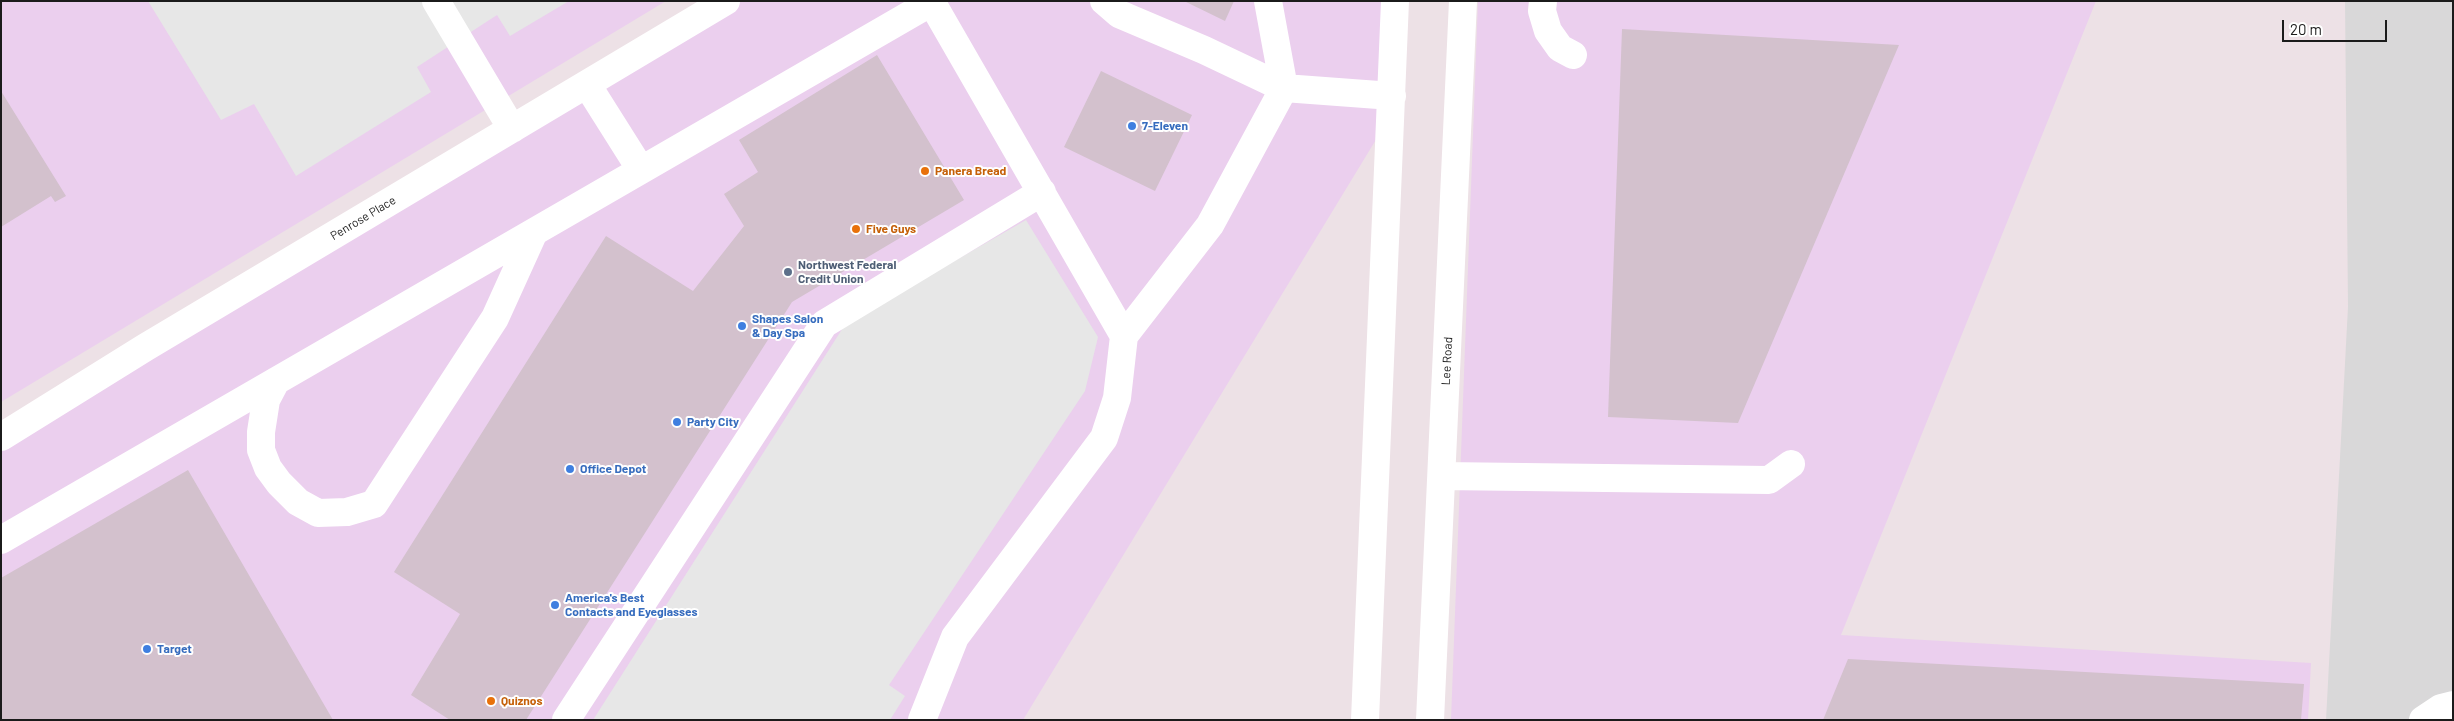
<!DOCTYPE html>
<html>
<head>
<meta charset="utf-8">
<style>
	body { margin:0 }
	#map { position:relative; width:2454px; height:721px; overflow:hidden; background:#ede1e6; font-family:Barlow,sans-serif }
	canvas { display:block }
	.frame { position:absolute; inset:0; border:2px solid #1b1b1b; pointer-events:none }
	.scale { position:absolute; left:2282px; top:20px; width:105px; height:22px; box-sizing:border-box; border:2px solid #1b1b1b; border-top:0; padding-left:6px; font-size:15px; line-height:18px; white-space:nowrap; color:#1b1b1b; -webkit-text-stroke:4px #fff; paint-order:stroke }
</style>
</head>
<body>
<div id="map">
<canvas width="2454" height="721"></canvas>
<div class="frame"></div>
<div class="scale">20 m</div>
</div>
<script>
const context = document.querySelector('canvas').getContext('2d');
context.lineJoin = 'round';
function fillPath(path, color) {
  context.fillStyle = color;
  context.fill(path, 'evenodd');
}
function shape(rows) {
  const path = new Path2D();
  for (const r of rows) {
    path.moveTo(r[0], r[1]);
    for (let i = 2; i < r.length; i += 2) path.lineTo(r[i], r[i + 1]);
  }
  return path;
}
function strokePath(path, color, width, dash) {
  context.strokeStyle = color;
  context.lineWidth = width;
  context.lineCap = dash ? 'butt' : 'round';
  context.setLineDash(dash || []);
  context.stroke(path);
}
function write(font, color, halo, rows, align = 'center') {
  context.font = font + ' Barlow,sans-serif';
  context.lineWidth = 4;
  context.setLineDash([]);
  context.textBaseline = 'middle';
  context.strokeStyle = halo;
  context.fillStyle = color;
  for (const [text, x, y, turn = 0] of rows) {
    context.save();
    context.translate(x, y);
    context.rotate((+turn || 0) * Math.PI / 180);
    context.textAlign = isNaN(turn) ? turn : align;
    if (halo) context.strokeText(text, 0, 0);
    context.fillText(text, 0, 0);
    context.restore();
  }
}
fillPath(shape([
	[2345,1,2453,1,2453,720,2326,720,2348,307]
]), '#d9d8d9');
fillPath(shape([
	[1,1,666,1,1,402],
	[726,1,1395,1,1391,115,1023,720,1,720,1,437],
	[1478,1,2096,1,1841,635,2311,663,2308,720,1451,720]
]), '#ebcfee');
fillPath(shape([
	[148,1,569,1,510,36,497,15,417,67,431,92,296,176,254,104,221,120],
	[1026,220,1098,337,1085,391,889,685,905,696,890,720,593,720,846,323]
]), '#e7e7e7');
fillPath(shape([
	[1184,1,1234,1,1225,21],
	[1622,29,1899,45,1738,423,1608,417],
	[877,55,964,200,792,302,526,720,450,720,411,695,460,614,394,572,606,236,693,291,744,226,724,194,758,172,739,140],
	[1101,71,1192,115,1155,191,1064,147],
	[1,91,66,196,55,202,51,196,1,227],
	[188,470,333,720,1,720,1,578],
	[1848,659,2304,684,2301,720,1823,720]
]), '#d3c1cd');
strokePath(shape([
	[436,1,512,129],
	[1104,1,1119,14,1204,50,1284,88],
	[1268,1,1284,88],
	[1543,1,1542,11,1548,31,1560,48,1573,55],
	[588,86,641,170],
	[1124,336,1210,225,1284,88,1392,96],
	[276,381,266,400,261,432,261,450,268,468,279,483,298,502,318,513,347,512,374,504,495,318,534,232],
	[1,437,146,347,726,1],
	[1442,476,1769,480,1791,464],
	[1,540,932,2],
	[566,720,824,324,1042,192],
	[922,720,955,637,1104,438,1117,398,1124,336,931,1],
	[1365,720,1395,1],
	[1430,720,1463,1],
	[2423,720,2441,708,2453,705]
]), '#fff', 28);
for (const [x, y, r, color] of [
	[1132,126,5,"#3f7fe0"],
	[925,171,5,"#e8710a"],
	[856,229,5,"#e8710a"],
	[788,272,5,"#5c6f8a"],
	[742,326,5,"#3f7fe0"],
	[677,422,5,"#3f7fe0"],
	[570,469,5,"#3f7fe0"],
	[555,605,5,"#3f7fe0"],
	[147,649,5,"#3f7fe0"],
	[491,701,5,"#e8710a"]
]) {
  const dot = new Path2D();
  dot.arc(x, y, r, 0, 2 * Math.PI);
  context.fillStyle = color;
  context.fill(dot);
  strokePath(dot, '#fff', 2);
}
write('bold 12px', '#366cbe', '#fff', [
	["7-Eleven",1142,126],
	["Shapes Salon",752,319],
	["& Day Spa",752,333],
	["Party City",687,422],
	["Office Depot",580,469],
	["America's Best",565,598],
	["Contacts and Eyeglasses",565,612],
	["Target",157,649]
], 'left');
write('bold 12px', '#c56008', '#fff', [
	["Panera Bread",935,171],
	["Five Guys",866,229],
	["Quiznos",501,701]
], 'left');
write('12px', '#1b1b1b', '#fff', [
	["Penrose Place",363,218,-31],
	["Lee Road",1447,361,-87]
]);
write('bold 12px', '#4e5e75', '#fff', [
	["Northwest Federal",798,265],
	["Credit Union",798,279]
], 'left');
</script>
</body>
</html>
